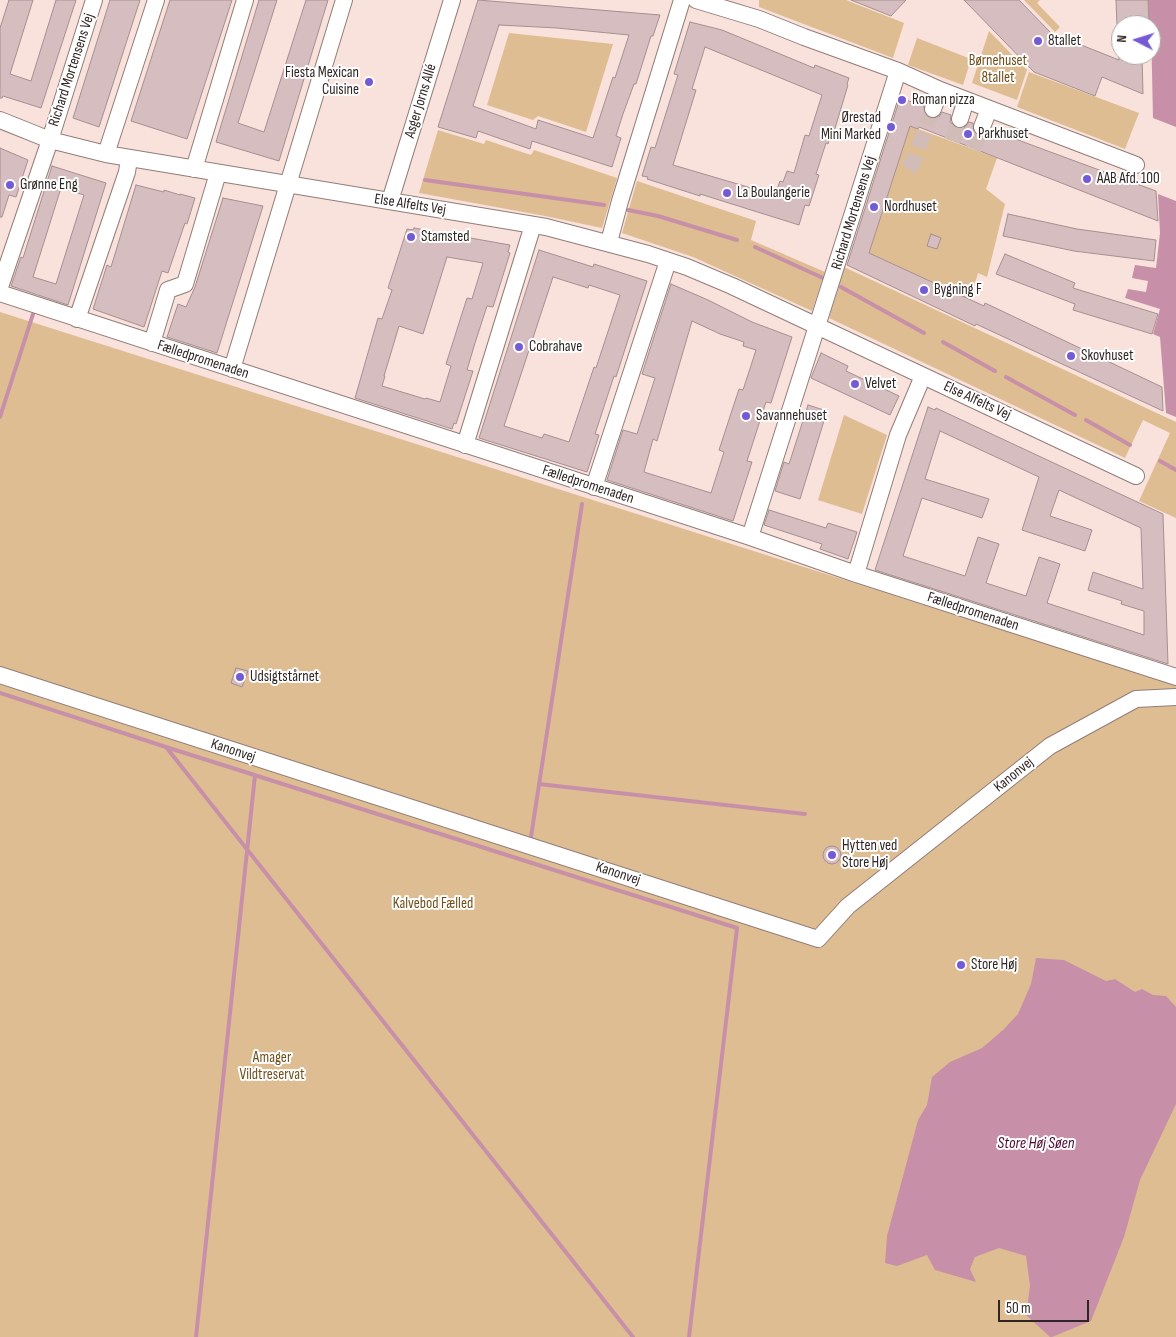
<!DOCTYPE html>
<html>
<head>
<meta charset="utf-8">
<style>
	body { margin:0 }
	#map { position:relative; width:1176px; height:1337px; overflow:hidden; background:#f9e1dc; font-family:"Sofia Sans Condensed",sans-serif }
	canvas { display:block }
	.north { position:absolute; left:1111px; top:15px; width:50px; height:50px; box-sizing:border-box; background:#fff; border:1px solid #aca8a7; border-radius:50%; rotate:275deg; font-size:14px; font-weight:700; line-height:20px; text-align:center; color:#2f2624 }
	.north::after { content:''; display:block; margin:auto; width:18px; height:22px; background:#745bd5; clip-path:polygon(50% 0,100% 100%,50% 72%,0 100%) }
	.scale { position:absolute; left:998px; top:1300px; width:91px; height:22px; box-sizing:border-box; border:2px solid #2f2624; border-top:0; padding-left:6px; font-size:15px; line-height:18px; white-space:nowrap; color:#2f2624; -webkit-text-stroke:4px #fff; paint-order:stroke }
</style>
</head>
<body>
<div id="map">
<canvas width="1176" height="1337"></canvas>
<div class="north">N</div>
<div class="scale">50 m</div>
</div>
<script>
const context = document.querySelector('canvas').getContext('2d');
context.lineJoin = 'round';
function fillPath(path, color) {
  context.fillStyle = color;
  context.fill(path, 'evenodd');
}
function shape(rows) {
  const path = new Path2D();
  for (const r of rows) {
    if (r.length === 3) {
      path.moveTo(r[0] + r[2], r[1]);
      path.arc(r[0], r[1], r[2], 0, 2 * Math.PI);
      continue;
    }
    path.moveTo(r[0], r[1]);
    for (let i = 2; i < r.length; i += 2) path.lineTo(r[i], r[i + 1]);
  }
  return path;
}
function strokePath(path, color, width, dash) {
  context.strokeStyle = color;
  context.lineWidth = width;
  context.lineCap = dash ? 'butt' : 'round';
  context.setLineDash(dash || []);
  context.stroke(path);
}
function write(font, color, halo, rows, align = 'center') {
  context.font = font + ' "Sofia Sans Condensed",sans-serif';
  context.lineWidth = 4;
  context.setLineDash([]);
  context.textBaseline = 'middle';
  context.strokeStyle = halo;
  context.fillStyle = color;
  for (const [text, x, y, turn = 0] of rows) {
    context.save();
    context.translate(x, y);
    context.rotate((+turn || 0) * Math.PI / 180);
    context.textAlign = isNaN(turn) ? turn : align;
    if (halo) context.strokeText(text, 0, 0);
    context.fillText(text, 0, 0);
    context.restore();
  }
}
fillPath(shape([
	[759,0,846,0,904,23,893,58,759,7],
	[1024,0,1040,0,1037,3,1060,27,1055,32],
	[989,31,1027,70,1017,100,972,83],
	[509,33,613,44,586,132,538,116,533,120,487,105],
	[917,38,971,59,963,85,908,65],
	[1029,72,1139,113,1125,149,1017,107],
	[910,126,997,158,986,189,1005,204,987,277,978,273,970,300,869,253],
	[438,130,484,144,486,140,531,155,534,150,617,178,602,228,545,216,419,193],
	[637,181,756,221,751,240,825,272,812,311,693,257,622,233],
	[844,267,1176,422,1176,518,1139,501,1170,433,1143,420,1125,458,829,318],
	[0,312,1176,685,1176,1337,0,1337],
	[844,415,887,435,862,514,818,500]
]), '#dfbd92');
fillPath(shape([
	[1148,0,1176,0,1176,127,1153,118,1151,25,1149,25],
	[1158,194,1176,201,1176,417,1166,413,1160,337,1153,334,1160,309,1125,298,1128,289,1146,292,1148,281,1132,278,1135,265,1156,268,1160,233],
	[1036,958,1064,960,1106,981,1115,979,1135,992,1142,989,1153,995,1166,996,1176,1007,1176,1104,1140,1180,1124,1237,1091,1321,1052,1337,1050,1337,1026,1315,1030,1286,1026,1256,999,1248,975,1257,970,1269,976,1282,935,1270,927,1255,897,1266,885,1263,887,1236,918,1120,927,1105,932,1077,950,1062,982,1048,1003,1030,1018,1014,1031,984]
]), '#c790a8');
strokePath(shape([
	[425,180,604,205],
	[628,210,658,216,737,240],
	[755,247,823,278],
	[841,287,924,333],
	[943,342,995,371],
	[1006,377,1075,415],
	[0,417,33,314],
	[1086,420,1130,445],
	[1160,461,1176,470],
	[0,693,166,747,737,928,689,1337],
	[166,747,633,1337],
	[539,784,805,814],
	[531,837,582,504],
	[196,1337,255,775]
]), '#c790a8', 4);
const building = shape([
	[9,0,33,0,10,74,31,81,56,0,76,0,41,108,3,96,2,98,0,98,0,28,9,0],
	[110,0,140,0,99,127,73,118,110,0],
	[170,0,232,0,187,139,131,121,170,0],
	[259,0,277,0,238,123,264,132,306,0,328,0,279,161,216,142,259,0],
	[478,0,660,15,653,36,651,36,636,84,634,84,623,114,616,136,621,138,612,167,532,141,530,149,478,131,476,138,438,127,478,0],
	[499,25,557,28,629,35,615,78,613,77,593,138,538,120,536,129,473,106,499,25],
	[851,0,906,0,891,16,851,0],
	[964,0,1019,0,1051,33,1119,60,1119,55,1142,55,1143,94,1102,77,1095,96,1034,72,964,0],
	[1116,0,1148,0,1149,25,1117,25,1116,0],
	[690,22,722,30,814,68,815,65,849,78,847,84,848,85,832,138,830,137,828,144,826,143,816,174,819,175,809,206,805,205,799,225,700,194,700,196,647,179,648,177,642,176,651,147,655,148,678,75,674,74,690,22],
	[705,47,822,95,809,136,805,135,794,173,787,171,783,182,780,181,775,195,673,165,696,90,692,89,705,47],
	[900,98,924,106,925,115,930,118,939,117,942,112,951,115,950,122,957,128,963,129,969,122,973,123,974,133,979,136,988,135,991,130,1156,191,1158,221,919,127,918,129,910,126,869,253,984,306,985,303,1162,387,1163,411,976,324,975,326,847,265,900,98],
	[0,148,28,160,16,197,9,195,2,217,0,217,0,148],
	[52,166,106,183,68,305,11,286,21,257,23,258,52,166],
	[61,188,84,195,56,284,33,277,61,188],
	[136,185,164,192,164,190,180,195,180,194,195,198,187,224,185,223,168,273,162,271,144,327,93,309,107,265,111,267,136,185],
	[223,198,263,206,217,353,167,337,178,304,186,307,195,287,223,198],
	[1008,214,1077,229,1156,240,1154,261,1074,251,1003,236,1008,214],
	[414,228,510,245,508,252,510,253,493,307,487,306,475,343,467,370,473,371,456,424,454,423,452,429,355,398,378,318,382,319,392,290,388,288,407,229,413,230,414,228],
	[447,257,483,263,472,299,467,298,446,364,451,366,440,402,426,398,425,399,382,386,385,376,384,376,399,326,423,334,447,257],
	[931,234,941,238,937,249,927,246,931,234],
	[539,250,593,267,594,264,647,281,616,377,614,376,595,434,599,435,587,472,479,438,539,250],
	[553,277,588,288,589,285,620,295,596,368,594,367,569,442,544,434,542,438,504,426,553,277],
	[1005,254,1075,283,1073,288,1158,314,1152,334,1073,310,1075,304,996,274,1005,254],
	[671,284,708,300,752,322,792,337,771,403,766,402,747,461,752,462,733,521,607,480,623,430,637,434,655,378,642,374,671,284],
	[692,321,720,334,744,342,743,346,756,350,743,390,739,389,719,450,724,452,711,493,644,472,653,439,657,441,692,321],
	[821,353,848,366,846,371,899,396,890,415,811,378,821,353],
	[808,405,827,411,800,499,775,491,784,462,789,464,808,405],
	[928,407,935,410,936,408,1163,514,1168,664,875,570,928,407],
	[940,431,1039,477,1022,530,1085,551,1092,530,1050,516,1059,490,1141,528,1143,589,1093,572,1088,590,1122,601,1121,604,1144,611,1144,635,1047,603,1060,564,1039,557,1026,596,986,583,999,544,978,537,965,576,903,556,922,498,982,518,989,499,925,479,940,431],
	[769,510,826,528,828,523,857,532,848,559,820,549,822,544,764,525,769,510],
	[236,668,248,671,242,687,231,683,236,668],
	[832,855,9]
]);
fillPath(building, '#d6bdc0');
strokePath(building, '#a58f91', 1);
strokePath(shape([
	[952,141,960,119],
	[973,149,982,127],
	[908,169,912,164,933,109]
]), '#d1bcb7', 16, [16, 8]);
const minor = shape([
	[696,0,759,19,804,37,898,71,940,90,1136,165],
	[933,109,940,90],
	[960,119,966,100],
	[0,120,50,140,106,154,546,227,648,254,687,267,732,286,1136,476],
	[982,127,989,109],
	[106,154,156,0],
	[194,169,245,0],
	[390,201,452,0],
	[609,242,620,201,682,0],
	[0,287,50,140,94,0],
	[0,293,750,537,856,574,1176,677],
	[77,319,127,172,129,159],
	[152,343,168,290,185,284,218,173],
	[232,369,344,0],
	[465,445,533,225],
	[594,487,668,261],
	[750,537,898,71],
	[856,574,898,435,923,376],
	[0,675,818,939,848,906,1050,746,1136,699,1176,697]
]);
strokePath(minor, '#927d78', 18);
strokePath(minor, '#fff', 16);
for (const [x, y, r, color] of [
	[1038,41,5,"#745bd5"],
	[369,82,5,"#745bd5"],
	[902,100,5,"#745bd5"],
	[891,127,5,"#745bd5"],
	[968,134,5,"#745bd5"],
	[1087,179,5,"#745bd5"],
	[10,185,5,"#745bd5"],
	[727,193,5,"#745bd5"],
	[874,207,5,"#745bd5"],
	[411,237,5,"#745bd5"],
	[924,290,5,"#745bd5"],
	[519,347,5,"#745bd5"],
	[1071,356,5,"#745bd5"],
	[855,384,5,"#745bd5"],
	[746,416,5,"#745bd5"],
	[240,677,5,"#745bd5"],
	[832,855,5,"#745bd5"],
	[961,965,5,"#745bd5"]
]) {
  const dot = new Path2D();
  dot.arc(x, y, r, 0, 2 * Math.PI);
  context.fillStyle = color;
  context.fill(dot);
  strokePath(dot, '#fff', 2);
}
write('15px', '#2f2624', '#fff', [
	["8tallet",1048,41],
	["Fiesta Mexican",359,73,"right"],
	["Cuisine",359,90,"right"],
	["Roman pizza",912,100],
	["Ørestad",881,118,"right"],
	["Mini Marked",881,135,"right"],
	["Parkhuset",978,134],
	["AAB Afd. 100",1097,179],
	["Grønne Eng",20,185],
	["La Boulangerie",737,193],
	["Nordhuset",884,207],
	["Stamsted",421,237],
	["Bygning F",934,290],
	["Cobrahave",529,347],
	["Skovhuset",1081,356],
	["Velvet",865,384],
	["Savannehuset",756,416],
	["Udsigtstårnet",250,677],
	["Hytten ved",842,846],
	["Store Høj",842,863],
	["Store Høj",971,965]
], 'left');
write('15px', '#724f1a', '#fff', [
	["Børnehuset",998,61],
	["8tallet",998,78],
	["Kalvebod Fælled",433,904],
	["Amager",272,1058],
	["Vildtreservat",272,1075]
]);
write('15px', '#2f2624', '#fff', [
	["Richard Mortensens Vej",72,70,-72],
	["Asger Jorns Allé",421,101,-73],
	["Else Alfelts Vej",410,205,9],
	["Richard Mortensens Vej",854,213,-73],
	["Fælledpromenaden",203,360,18],
	["Else Alfelts Vej",977,401,25],
	["Fælledpromenaden",588,485,18],
	["Fælledpromenaden",973,612,18],
	["Kanonvej",233,751,18],
	["Kanonvej",1014,775,-39],
	["Kanonvej",618,874,18]
]);
write('italic 16px', '#4b092f', '#fff', [
	["Store Høj Søen",1036,1144]
]);
</script>
</body>
</html>
